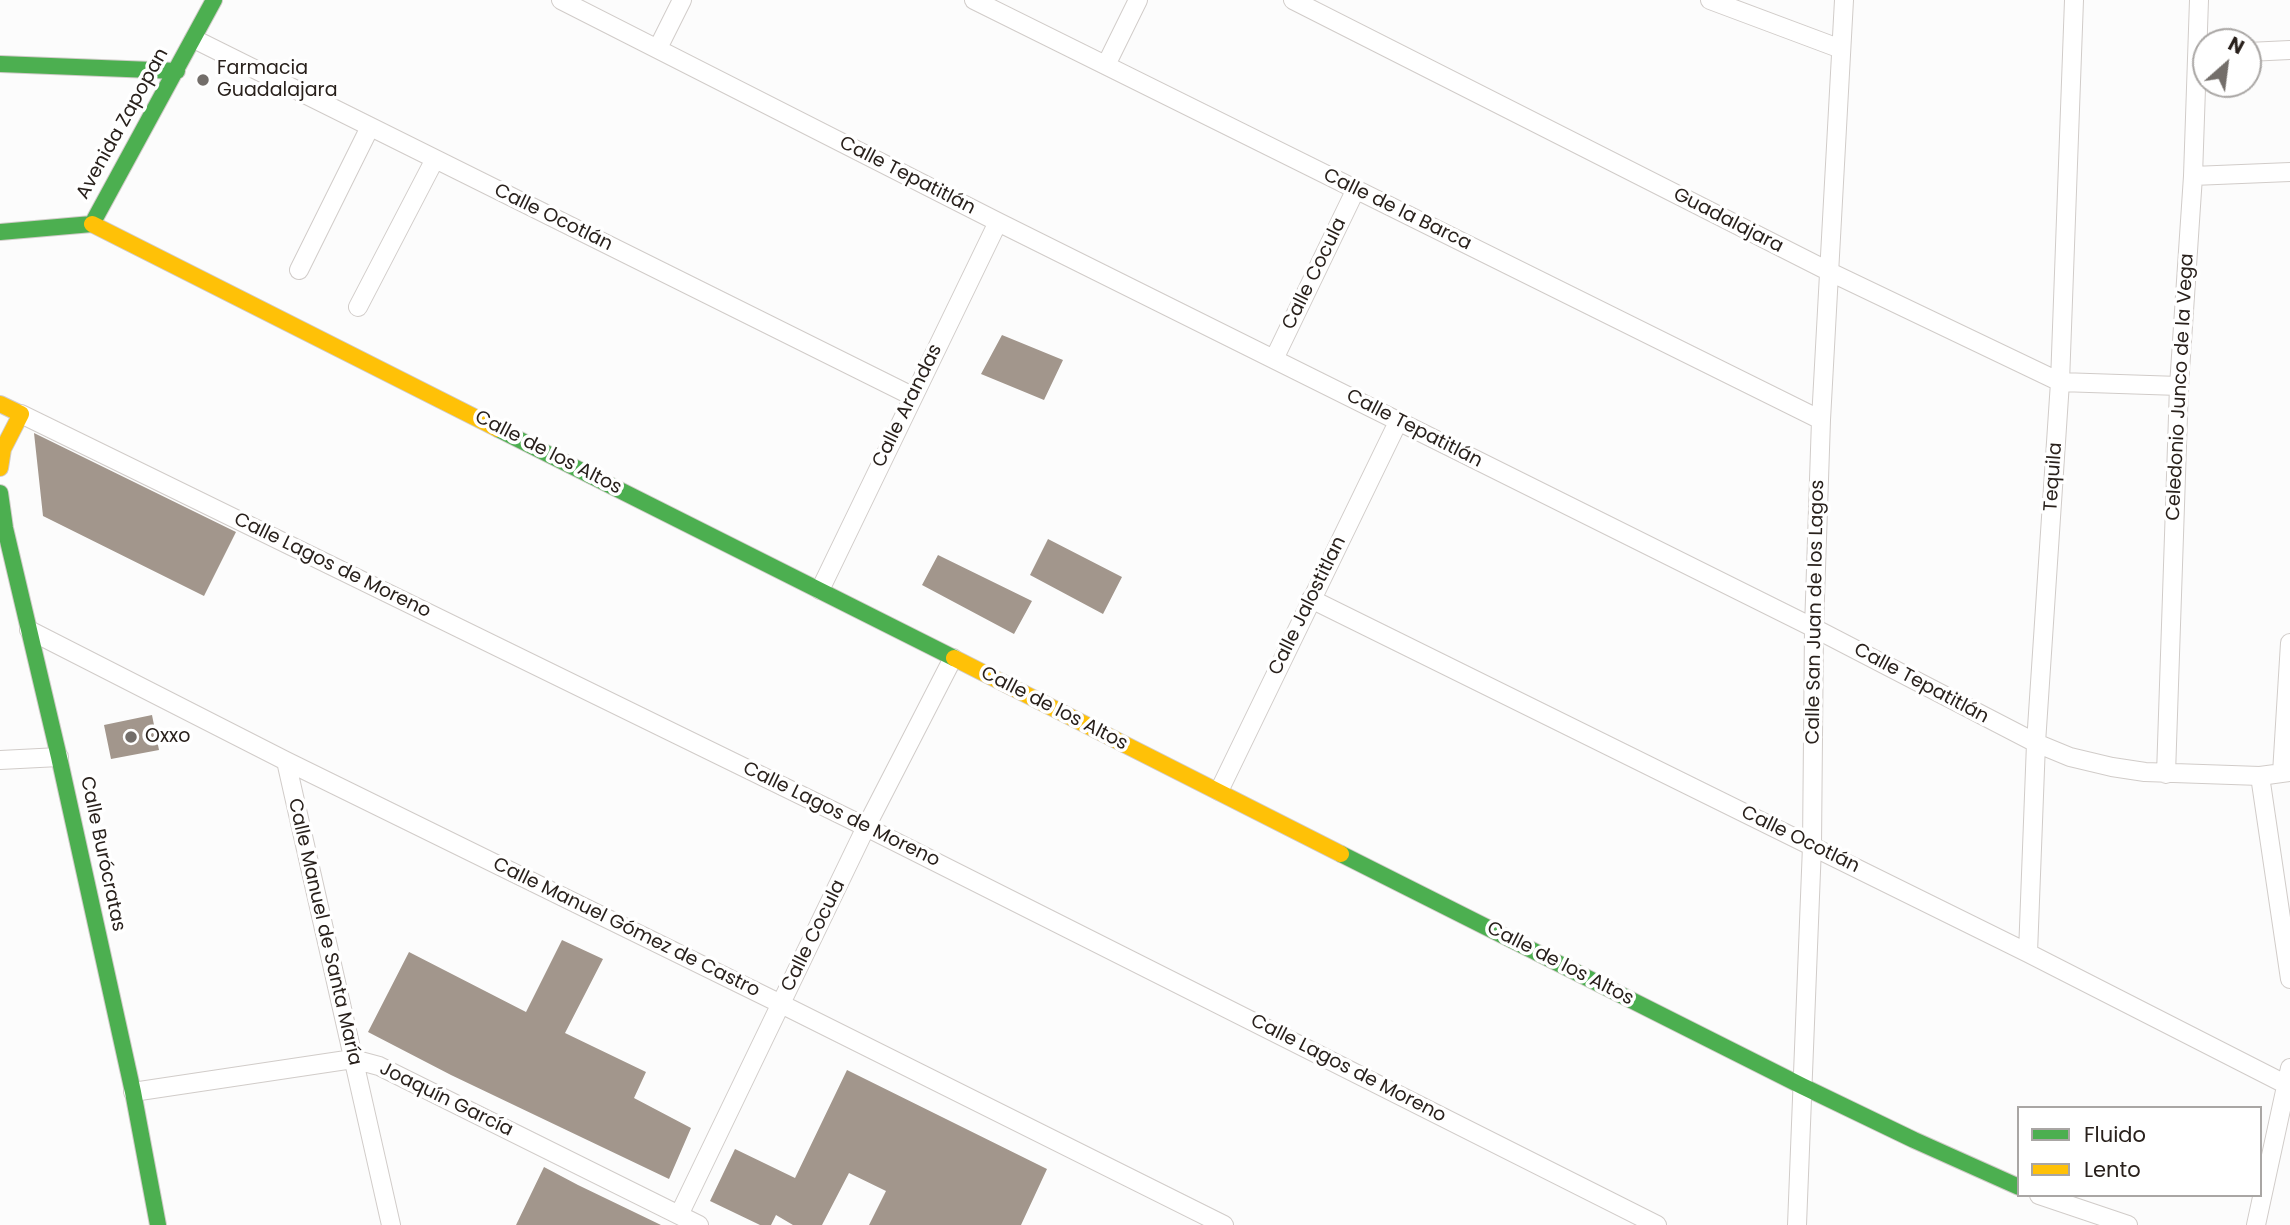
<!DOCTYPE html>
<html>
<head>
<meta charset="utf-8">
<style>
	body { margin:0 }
	#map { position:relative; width:2290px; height:1225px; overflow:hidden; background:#fcfcfc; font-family:Poppins,sans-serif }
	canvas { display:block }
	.legend { position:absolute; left:2017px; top:1106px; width:245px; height:91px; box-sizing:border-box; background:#fff; border:2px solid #a9a6a4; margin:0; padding:9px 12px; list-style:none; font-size:21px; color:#29211c }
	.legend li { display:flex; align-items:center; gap:14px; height:35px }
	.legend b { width:35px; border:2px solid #a9a6a4 }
	.north { position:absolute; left:2192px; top:28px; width:70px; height:70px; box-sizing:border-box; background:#fff; border:2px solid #a9a6a4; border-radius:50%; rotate:28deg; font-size:19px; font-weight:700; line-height:28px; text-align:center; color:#29211c }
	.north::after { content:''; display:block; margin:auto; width:24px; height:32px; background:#736e6a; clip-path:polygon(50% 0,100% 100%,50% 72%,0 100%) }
</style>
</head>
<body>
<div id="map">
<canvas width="2290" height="1225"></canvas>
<ul class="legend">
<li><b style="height:9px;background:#4caf50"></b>Fluido</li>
<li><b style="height:9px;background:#ffc107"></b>Lento</li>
</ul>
<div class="north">N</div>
</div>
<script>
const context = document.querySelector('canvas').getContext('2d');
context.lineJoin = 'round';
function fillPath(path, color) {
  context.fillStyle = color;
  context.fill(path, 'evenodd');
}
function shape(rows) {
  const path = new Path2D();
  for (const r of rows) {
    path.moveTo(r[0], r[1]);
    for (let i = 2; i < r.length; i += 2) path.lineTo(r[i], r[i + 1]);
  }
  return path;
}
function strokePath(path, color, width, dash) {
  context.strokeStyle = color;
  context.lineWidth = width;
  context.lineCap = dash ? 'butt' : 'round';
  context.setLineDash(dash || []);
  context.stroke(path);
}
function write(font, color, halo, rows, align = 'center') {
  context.font = font + ' Poppins,sans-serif';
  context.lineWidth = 7;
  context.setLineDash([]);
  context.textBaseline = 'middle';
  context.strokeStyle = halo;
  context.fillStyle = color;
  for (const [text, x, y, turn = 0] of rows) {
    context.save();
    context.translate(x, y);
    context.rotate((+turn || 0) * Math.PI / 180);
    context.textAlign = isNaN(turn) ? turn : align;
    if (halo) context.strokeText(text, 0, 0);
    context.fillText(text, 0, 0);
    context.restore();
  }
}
fillPath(shape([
	[1002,335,1063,360,1044,400,981,374],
	[34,433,236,532,204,596,43,516],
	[1048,539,1122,577,1103,614,1030,575],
	[938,555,1032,601,1014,634,922,585],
	[152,715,159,750,111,759,104,725],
	[562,940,603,959,565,1033,646,1072,634,1098,691,1128,669,1179,451,1075,368,1032,409,952,526,1012],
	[847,1070,1047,1169,1021,1225,869,1225,886,1191,849,1173,822,1225,793,1225,776,1215,771,1225,760,1225,710,1201,735,1149,795,1178],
	[544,1167,578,1185,661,1225,516,1225]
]), '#a2968c');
const street = shape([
	[561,0,998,222,1814,628,2036,743,2070,757,2112,767,2145,772,2260,776,2290,772],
	[974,0,1821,420],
	[1293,0,1830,272,2060,382,2179,386],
	[1710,0,1841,49],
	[194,39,912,396],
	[658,48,682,0],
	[2248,52,2290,50],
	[1106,65,1138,0],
	[2193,176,2290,172],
	[299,270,370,127],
	[358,307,435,159],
	[1274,359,1356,189],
	[21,414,866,827,1657,1225],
	[820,590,998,222],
	[1311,599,2028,953,2287,1085],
	[29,630,286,761,781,1004,1224,1225],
	[0,760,59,757],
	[286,761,391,1225],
	[2282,773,2290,643],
	[2166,774,2179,386,2193,176,2199,0],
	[2260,776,2290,979],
	[1219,791,1398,422],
	[2028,953,2036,743,2060,382,2074,0],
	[133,1092,353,1059,379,1066,699,1225],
	[2039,1195,2128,1225],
	[679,1215,866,827,953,658],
	[1797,1225,1812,846,1814,628,1821,420,1844,0],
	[2256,1225,2290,1068]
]);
const fast = shape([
	[0,64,177,71],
	[0,232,92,224,214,0],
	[498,429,954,658],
	[0,493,5,528,59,757,133,1092,158,1225],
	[1341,854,1802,1086,1914,1140,2019,1187]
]);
const slow = shape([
	[92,224,498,429],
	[0,404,21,414,3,449,0,468],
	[954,658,1341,854]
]);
strokePath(street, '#d1ccc9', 20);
strokePath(fast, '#d1ccc9', 18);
strokePath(slow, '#d1ccc9', 18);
strokePath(street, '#fff', 18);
strokePath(fast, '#4caf50', 16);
strokePath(slow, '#ffc107', 16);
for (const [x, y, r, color] of [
	[203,80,7,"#736e6a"],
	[131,737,7,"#736e6a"]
]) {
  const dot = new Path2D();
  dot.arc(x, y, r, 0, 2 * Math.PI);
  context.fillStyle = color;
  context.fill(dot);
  strokePath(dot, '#fff', 2.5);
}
write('19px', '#29211c', '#fff', [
	["Farmacia",217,69],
	["Guadalajara",217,91],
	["Oxxo",145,737]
], 'left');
write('19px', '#29211c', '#fff', [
	["Avenida Zapopan",123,124,-61],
	["Calle Tepatitlán",907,176,27],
	["Calle de la Barca",1397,210,26],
	["Calle Ocotlán",553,218,26],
	["Guadalajara",1728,221,27],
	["Calle Cocula",1315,274,-64],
	["Celedonio Junco de la Vega",2181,387,-87],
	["Calle Arandas",908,406,-64],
	["Calle Tepatitlán",1414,429,27],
	["Calle de los Altos",548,453,27],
	["Tequila",2054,477,-86],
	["Calle Lagos de Moreno",332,566,26],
	["Calle Jalostitlan",1308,606,-64],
	["Calle San Juan de los Lagos",1816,612,-89],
	["Calle Tepatitlán",1921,684,28],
	["Calle de los Altos",1054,709,27],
	["Calle Lagos de Moreno",841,815,26],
	["Calle Ocotlán",1800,840,26],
	["Calle Burócratas",102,854,78],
	["Calle Manuel Gómez de Castro",626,928,26],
	["Calle Manuel de Santa María",324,932,77],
	["Calle Cocula",814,936,-64],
	["Calle de los Altos",1560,964,27],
	["Calle Lagos de Moreno",1348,1069,27],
	["Joaquín García",446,1100,26]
]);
</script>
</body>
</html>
